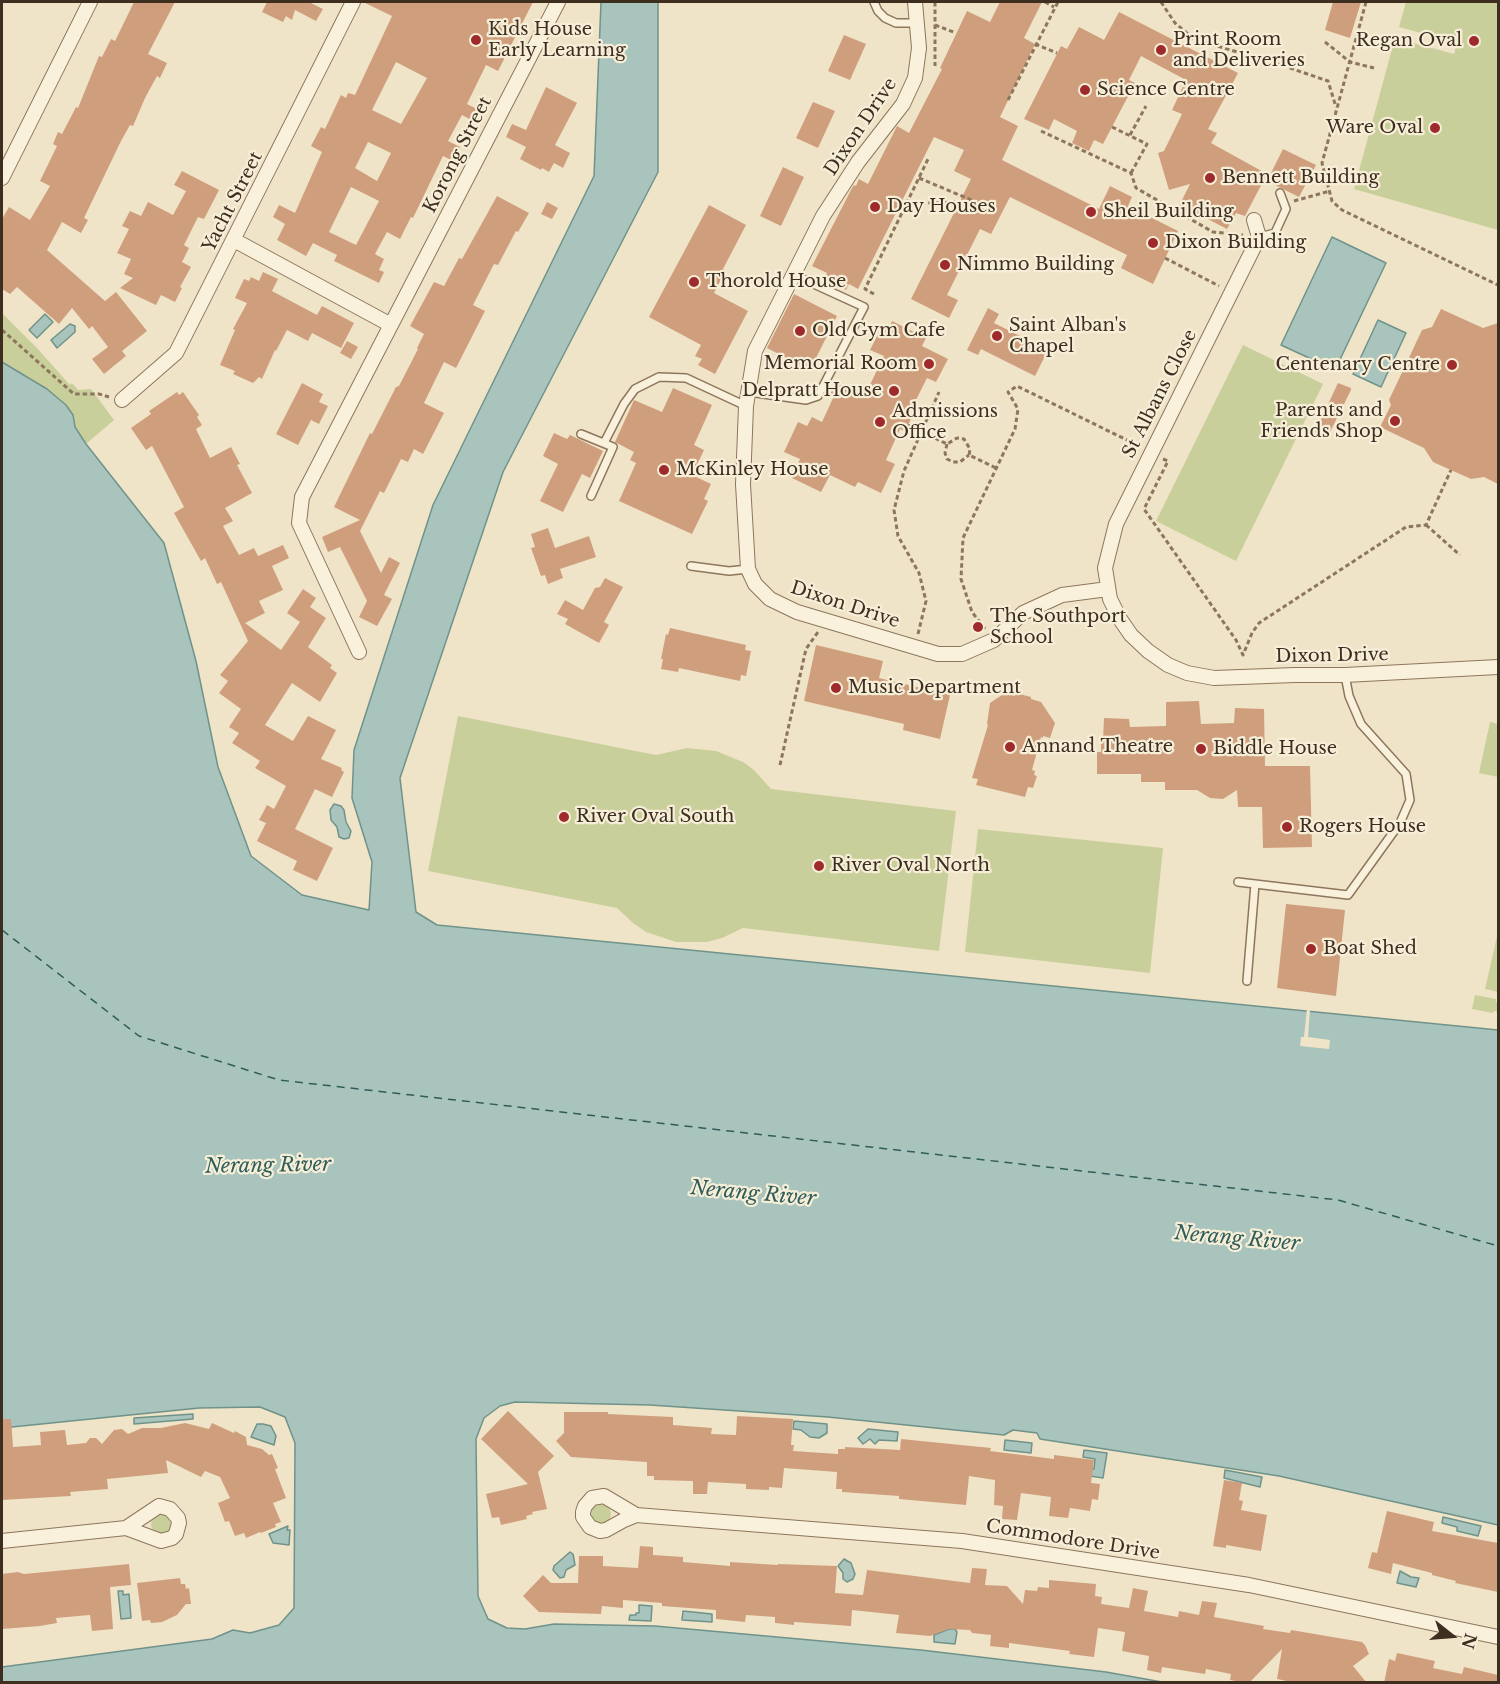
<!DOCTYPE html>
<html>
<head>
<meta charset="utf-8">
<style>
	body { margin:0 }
	#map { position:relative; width:1500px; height:1684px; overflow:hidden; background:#f0e4c8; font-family:"Libre Baskerville",serif }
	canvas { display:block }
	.frame { position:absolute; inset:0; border:3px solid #3d2e20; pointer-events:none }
	.north { position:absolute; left:1422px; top:1606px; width:60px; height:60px; -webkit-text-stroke:4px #f7eed8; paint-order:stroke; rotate:107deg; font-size:16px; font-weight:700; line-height:24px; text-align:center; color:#3d2e20 }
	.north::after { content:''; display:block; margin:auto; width:21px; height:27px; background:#3d2e20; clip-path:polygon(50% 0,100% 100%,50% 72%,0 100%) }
</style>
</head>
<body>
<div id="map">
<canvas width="1500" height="1684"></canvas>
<div class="frame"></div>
<div class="north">N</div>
</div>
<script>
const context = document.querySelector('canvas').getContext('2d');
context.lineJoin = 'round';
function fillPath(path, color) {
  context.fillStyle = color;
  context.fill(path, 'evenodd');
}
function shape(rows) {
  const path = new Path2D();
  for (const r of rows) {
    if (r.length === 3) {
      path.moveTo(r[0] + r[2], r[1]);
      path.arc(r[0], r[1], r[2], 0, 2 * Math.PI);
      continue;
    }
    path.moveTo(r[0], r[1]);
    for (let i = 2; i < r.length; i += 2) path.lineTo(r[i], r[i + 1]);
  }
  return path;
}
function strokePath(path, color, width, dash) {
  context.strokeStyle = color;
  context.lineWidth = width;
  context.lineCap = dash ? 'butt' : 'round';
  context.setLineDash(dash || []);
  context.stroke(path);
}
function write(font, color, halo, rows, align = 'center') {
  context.font = font + ' "Libre Baskerville",serif';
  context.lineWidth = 4.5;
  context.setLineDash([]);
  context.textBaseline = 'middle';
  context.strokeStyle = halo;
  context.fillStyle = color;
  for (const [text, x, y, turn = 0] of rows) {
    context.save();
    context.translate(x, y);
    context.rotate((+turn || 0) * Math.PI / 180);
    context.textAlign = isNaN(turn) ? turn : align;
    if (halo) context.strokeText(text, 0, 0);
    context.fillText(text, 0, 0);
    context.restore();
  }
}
fillPath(shape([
	[1406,2,1498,2,1498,230,1354,189,1395,38,1454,54,1457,43,1399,27],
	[2,313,37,348,70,385,72,383,78,390,91,389,114,420,86,444,75,427,73,415,60,399,37,382,2,362],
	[1243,345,1323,384,1236,561,1156,521],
	[458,716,656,755,687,748,716,751,743,762,754,770,771,789,956,811,939,951,743,928,722,938,707,942,676,942,646,932,633,923,617,908,428,871],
	[1490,722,1498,724,1498,777,1479,773],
	[978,829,1163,848,1150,973,965,952],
	[1498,932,1498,992,1485,989],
	[1475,995,1496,999,1496,1002,1498,1002,1498,1012,1494,1011,1493,1013,1472,1009],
	[601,1514,10],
	[161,1524,10]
]), '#c9cf9b');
const water = shape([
	[601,2,658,2,658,172,503,472,400,778,416,912,437,925,1498,1030,1498,1525,1279,1476,1040,1439,1037,1433,1013,1430,1004,1435,828,1417,650,1405,515,1402,500,1406,484,1418,476,1439,478,1596,488,1619,507,1628,525,1629,554,1624,655,1626,921,1650,1106,1672,1162,1682,2,1682,2,1667,212,1639,233,1630,250,1633,279,1625,294,1608,295,1443,285,1417,260,1407,199,1408,2,1428,2,362,47,389,66,405,73,415,75,427,86,444,164,543,196,661,218,767,251,856,302,895,369,910,372,862,352,798,354,750,433,505,594,176,601,2],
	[1332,237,1386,263,1335,370,1281,345,1332,237],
	[45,314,53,322,37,338,29,330,45,314],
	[1378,320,1406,333,1381,387,1353,374,1378,320],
	[70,324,75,326,75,332,57,348,51,340,70,324],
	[334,804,341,806,344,810,346,822,351,831,349,838,344,839,339,837,337,827,331,820,330,810,334,804],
	[193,1414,193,1419,134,1424,134,1418,193,1414],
	[794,1421,827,1424,827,1433,819,1438,810,1437,801,1430,793,1429,794,1421],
	[257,1424,263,1424,271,1426,276,1436,274,1445,251,1437,257,1424],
	[868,1429,898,1432,897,1441,879,1440,875,1444,870,1439,863,1444,858,1438,868,1429],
	[1005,1440,1032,1443,1031,1453,1004,1450,1005,1440],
	[1084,1450,1107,1453,1103,1478,1090,1476,1091,1469,1094,1469,1095,1459,1083,1457,1084,1450],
	[1225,1470,1262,1477,1260,1487,1224,1478,1225,1470],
	[1443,1517,1481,1526,1478,1536,1457,1531,1457,1527,1442,1523,1443,1517],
	[288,1526,287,1530,290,1530,289,1545,273,1543,269,1534,288,1526],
	[570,1552,573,1554,575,1565,566,1570,564,1577,560,1578,553,1570,554,1566,570,1552],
	[844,1559,851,1563,855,1574,853,1579,847,1582,843,1579,843,1573,838,1566,844,1559],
	[1400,1571,1411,1577,1419,1578,1416,1587,1397,1583,1400,1571],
	[118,1591,123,1591,123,1595,129,1594,131,1618,121,1619,118,1591],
	[639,1605,652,1606,651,1621,629,1620,630,1615,636,1615,636,1613,639,1613,639,1605],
	[683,1611,712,1614,712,1622,682,1620,683,1611],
	[949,1629,955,1629,957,1632,955,1644,934,1642,934,1635,949,1629]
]);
fillPath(water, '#a9c4bc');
strokePath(water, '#6f938a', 1.5);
fillPath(shape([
	[1307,1009,1310,1009,1308,1037,1330,1040,1329,1049,1300,1046,1301,1037,1304,1037]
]), '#f0e4c8');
strokePath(shape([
	[2,930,139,1036,279,1080,1338,1200,1498,1246]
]), '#2f5d5a', 1.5, [8, 6]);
fillPath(shape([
	[134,2,175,2,148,54,167,63,160,78,157,76,145,98,133,126,130,125,121,141,84,218,88,220,81,233,62,222,47,250,105,301,116,292,147,331,122,351,126,356,104,374,92,359,108,347,92,326,89,329,72,308,59,324,17,287,10,294,2,289,2,219,9,207,30,220,50,186,40,181,57,146,53,144,58,132,62,134,76,107,78,108,99,56,102,57,111,39,115,41,116,39],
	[267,2,309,2,323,9,316,21,295,10,292,20,286,16,283,22,262,12],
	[363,2,533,2,498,71,486,65,467,104,481,111,475,122,462,115,448,141,460,147,453,161,443,156,413,218,411,217,400,239,387,232,375,254,384,259,379,270,384,272,379,283,334,261,337,255,313,243,306,256,277,240,285,224,273,217,279,205,295,213,322,152,311,146,321,127,325,129,341,95,346,98,348,93,355,95,392,16],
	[396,62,427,78,401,124,372,110],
	[368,142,391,153,377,181,355,168],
	[351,187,379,201,356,245,329,232],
	[1000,2,1042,2,1024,38,1035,44,1000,117,1018,126,1002,160,1099,209,1110,186,1132,197,1128,206,1178,231,1153,284,1121,268,1127,255,1010,197,991,234,980,229,947,295,958,300,949,318,911,299,971,179,954,171,964,150,934,137,858,289,849,284,846,290,824,279,827,273,812,266,852,188,854,185,856,186,859,179,868,184,897,126,909,133,942,69,940,68,967,11,990,22],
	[1333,2,1361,2,1350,38,1325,30],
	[1119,12,1238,73,1208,129,1217,133,1211,143,1267,174,1245,216,1236,213,1227,229,1198,214,1196,217,1178,208,1190,184,1169,190,1158,153,1164,151,1182,114,1172,110,1186,80,1141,56,1129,80,1135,83,1103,144,1094,140,1089,151,1072,143,1077,131,1054,119,1049,130,1024,119,1061,46,1067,49,1079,27,1104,40],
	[844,35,866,44,850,80,828,71],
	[546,87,577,103,555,145,570,153,563,168,554,163,549,172,542,168,541,170,520,159,526,147,506,137,512,124,526,130],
	[813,102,835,111,818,148,796,138],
	[1283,149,1316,165,1299,197,1267,181],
	[783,167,804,177,781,226,760,216],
	[182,171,219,190,204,219,198,217,184,245,189,248,182,262,191,267,180,287,182,288,175,302,161,295,156,305,120,288,133,278,124,274,131,259,117,253,129,229,122,226,130,211,141,216,148,202,173,215,186,191,174,185],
	[497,196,529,213,518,232,516,231,498,265,494,264,473,305,485,311,456,368,444,362,424,403,444,413,423,454,414,449,408,462,401,459,384,493,380,491,360,531,381,573,389,557,400,563,384,595,392,599,377,626,359,617,367,601,340,547,328,552,322,537,360,520,334,507,370,433,372,434,396,387,399,386,418,349,417,348,424,334,410,326,434,282,444,286,459,258,462,259],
	[547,202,558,208,552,219,541,214],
	[709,205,746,225,723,269,726,270,714,293,748,311,715,374,698,365,702,359,695,356,701,345,649,317],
	[263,272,278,279,272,291,317,315,322,306,354,323,341,348,312,333,308,341,287,330,276,351,275,350,262,379,259,377,253,383,233,374,235,371,220,365,235,330,233,329,247,303,235,298,244,279,249,281,251,277,259,281],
	[794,294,837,316,810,370,767,348],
	[988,308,999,314,994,323,1048,350,1035,376,981,349,978,355,967,350],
	[1441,309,1483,328,1498,323,1498,484,1484,477,1471,479,1433,462,1424,448,1380,427,1391,405,1389,400,1422,330,1432,327],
	[892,321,926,338,922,346,948,359,936,382,927,378,907,418,911,419,905,431,900,429,886,460,895,464,881,493,858,482,855,487,830,475,821,492,792,478,800,459,784,452,798,422,807,426,812,417,822,422,834,396,830,394,836,383,864,397,884,356,870,350,881,328,889,329],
	[347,341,358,347,351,359,340,353],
	[302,383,323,394,319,402,328,406,319,424,311,420,298,445,276,434],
	[1338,383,1351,388,1351,390,1327,438,1315,432],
	[673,388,712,405,694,445,704,450,692,475,711,484,704,499,708,501,692,534,619,501,636,463,630,460,634,452,615,442,634,400,662,412],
	[177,392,179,395,183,392,199,415,197,417,202,425,196,429,210,458,231,447,240,464,237,465,252,493,225,508,233,521,223,526,239,555,254,548,258,556,283,545,289,558,272,566,283,590,259,601,265,613,245,623,281,650,300,622,287,613,303,589,316,598,310,607,326,618,308,647,332,665,330,668,337,673,320,702,292,683,265,725,293,741,308,716,336,730,321,759,342,768,341,770,344,772,332,797,315,789,295,829,333,848,317,881,293,870,297,861,257,841,266,823,259,820,267,805,274,809,286,786,255,768,260,761,232,743,239,733,229,727,241,709,219,693,228,681,220,675,248,641,221,582,217,584,205,558,201,561,174,513,184,507,152,446,146,450,131,428,151,414,149,411],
	[554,433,567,439,570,435,603,451,590,478,582,474,563,512,540,501,558,464,543,456],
	[548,528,555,548,589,536,596,557,560,569,563,578,548,584,545,575,541,576,531,548,535,547,531,534],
	[605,578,623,587,604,622,609,625,599,643,565,624,568,619,557,614,565,600,583,610,595,588,600,587],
	[670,628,746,645,745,650,751,651,746,676,741,675,740,681,679,668,678,672,661,669,663,659,661,659,666,634,668,635],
	[816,645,883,661,879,678,950,695,940,739,903,730,904,724,804,701],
	[1005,693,1015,696,1016,693,1031,697,1031,699,1041,702,1055,723,1050,738,1043,736,1043,738,1041,737,1032,770,1035,771,1034,775,1037,776,1033,788,1028,787,1025,797,976,785,978,779,972,778,988,725,987,724,990,703],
	[1199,701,1201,724,1234,723,1235,708,1264,709,1265,766,1310,766,1312,847,1263,848,1262,807,1238,807,1237,790,1223,799,1210,798,1197,790,1165,790,1165,782,1141,782,1141,774,1097,774,1097,752,1101,752,1101,740,1103,741,1104,718,1129,719,1130,727,1166,726,1166,702],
	[1286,904,1345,910,1336,996,1277,988],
	[508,1411,554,1456,538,1472,547,1509,532,1512,533,1514,526,1516,527,1519,501,1525,499,1517,492,1518,486,1494,528,1484,481,1439],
	[564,1412,608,1412,608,1414,673,1417,673,1425,712,1428,711,1434,736,1435,737,1416,793,1419,791,1445,794,1445,793,1451,838,1454,838,1449,845,1449,845,1447,900,1450,901,1439,991,1448,990,1451,1054,1459,1054,1455,1094,1460,1091,1483,1100,1484,1098,1500,1092,1499,1090,1511,1070,1508,1068,1518,1049,1516,1051,1497,1021,1493,1017,1520,1002,1519,1003,1506,994,1505,995,1480,969,1476,966,1505,899,1499,899,1496,842,1492,842,1489,836,1489,837,1472,784,1468,782,1488,769,1487,769,1490,746,1489,746,1484,708,1482,707,1494,693,1494,693,1481,654,1480,654,1476,647,1476,647,1462,571,1457,556,1441,564,1433],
	[2,1419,11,1419,13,1447,41,1445,40,1432,65,1430,67,1445,86,1443,90,1438,96,1438,102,1444,114,1430,122,1429,128,1434,142,1428,161,1428,185,1423,209,1429,212,1423,234,1433,235,1431,246,1437,247,1445,262,1449,269,1455,272,1454,278,1468,275,1469,286,1498,273,1503,281,1522,275,1524,276,1527,261,1533,260,1532,246,1538,244,1533,235,1536,229,1521,225,1522,218,1503,230,1498,220,1477,205,1471,201,1477,166,1460,168,1473,107,1479,108,1489,70,1492,71,1496,2,1500],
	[1224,1480,1242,1483,1239,1500,1243,1501,1241,1510,1267,1515,1261,1551,1226,1545,1226,1548,1213,1546],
	[1387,1511,1434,1522,1432,1531,1498,1543,1498,1592,1455,1583,1456,1581,1432,1575,1432,1573,1393,1563,1391,1574,1368,1568,1372,1552,1377,1553],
	[640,1546,653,1547,653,1555,683,1557,683,1562,730,1566,730,1562,778,1565,778,1564,837,1566,835,1593,863,1595,867,1570,970,1583,972,1568,987,1569,985,1585,1007,1586,1023,1604,1025,1590,1037,1591,1038,1587,1049,1588,1049,1580,1096,1584,1095,1596,1102,1597,1101,1604,1129,1608,1133,1588,1148,1591,1144,1611,1178,1617,1179,1611,1199,1615,1202,1601,1217,1603,1214,1617,1264,1626,1263,1629,1290,1633,1291,1630,1362,1642,1365,1645,1369,1654,1353,1666,1367,1683,1287,1683,1287,1681,1277,1679,1282,1649,1249,1683,1230,1680,1231,1674,1206,1669,1205,1674,1162,1667,1161,1673,1147,1670,1149,1656,1122,1651,1125,1632,1098,1628,1094,1657,1069,1654,1070,1651,1009,1643,1009,1648,990,1646,991,1635,972,1633,970,1630,949,1629,930,1636,896,1633,899,1615,852,1610,851,1626,794,1622,794,1625,775,1623,775,1617,746,1615,745,1622,716,1619,716,1610,662,1606,662,1603,623,1600,623,1608,602,1606,601,1614,539,1612,523,1596,543,1575,551,1583,578,1583,579,1556,603,1556,603,1566,638,1568],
	[129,1564,131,1585,110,1587,113,1629,92,1631,90,1615,56,1618,57,1623,40,1626,2,1629,2,1574,18,1572,24,1574],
	[180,1578,181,1584,185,1584,186,1589,189,1588,191,1604,186,1604,177,1615,162,1622,151,1623,150,1620,142,1621,137,1583],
	[1397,1653,1435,1661,1433,1668,1462,1674,1464,1667,1498,1675,1498,1683,1384,1683,1389,1659,1395,1661]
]), '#cf9f7d');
const lane = shape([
	[874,2,878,11,885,18,896,23,917,23],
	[1259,237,1275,233,1280,222,1286,209,1280,193],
	[749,392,806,400,818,396,864,307,794,275],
	[581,434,613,447,591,496],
	[604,443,624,404,635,389,659,377,686,378,746,406],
	[691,566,729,571,748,569],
	[1238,882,1348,895,1400,823,1410,800,1406,774,1361,724,1349,696,1345,675],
	[1247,981,1255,884]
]);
const street = shape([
	[915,2,919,48,915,78,903,104,858,162,823,216,755,351,746,406,743,484,748,569,755,584,770,599,797,612,938,654,962,654,994,640,1023,613,1062,595,1108,589],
	[2,178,90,2],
	[1254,220,1259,237,1116,524,1105,568,1110,599,1120,619,1131,635,1148,651,1168,665,1187,673,1214,678,1295,675,1345,675,1498,667],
	[234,240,391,325],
	[122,400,176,353,353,2],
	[359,652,299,523,302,497,558,2],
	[636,1515,624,1520,606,1530,600,1531,590,1527,583,1517,583,1512,585,1506,592,1498,604,1496,636,1515,962,1541,1249,1585,1498,1637],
	[2,1541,126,1528,159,1506,170,1509,178,1518,179,1523,176,1534,172,1538,161,1541,126,1528]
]);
strokePath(lane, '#8d765c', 10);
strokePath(street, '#8d765c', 16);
strokePath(shape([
	[935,2,935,66],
	[1045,2,1054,7],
	[1161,2,1175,23,1194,39,1284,66,1328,81,1336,107],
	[1366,2,1322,163,1332,201,1342,210,1498,285],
	[935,25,956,33],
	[1325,42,1350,62,1374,68],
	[1035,44,1057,53],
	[1008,100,1058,2],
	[1112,127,1147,144,1131,173],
	[1041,131,1131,173,1136,188,1213,232,1243,235],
	[1130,135,1146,106],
	[919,178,976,202],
	[1294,201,1330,191],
	[906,206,926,203,958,202],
	[1165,258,1219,286],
	[874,294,865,289,929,157],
	[2,330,74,394,99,394,109,397],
	[908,425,947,444,957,438,964,439,970,449,969,455,996,468],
	[947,444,945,453,947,459,953,462,960,462,969,455],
	[1163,459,1168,461,1144,509,1236,640,1243,655,1252,633,1259,623,1406,527,1426,525,1451,470],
	[1426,525,1460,555],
	[985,629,972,612,961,579,963,538,1015,429,1018,409,1008,392,1017,386,1139,446],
	[918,634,926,601,919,573,898,536,894,510,904,471,939,392],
	[780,765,806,649,818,632]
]), '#8d765c', 3, [4.5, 3]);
strokePath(lane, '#faf1dc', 7);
strokePath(street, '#faf1dc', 14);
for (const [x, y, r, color] of [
	[476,40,6,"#9e2a2b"],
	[1474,41,6,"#9e2a2b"],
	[1161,50,6,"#9e2a2b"],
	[1085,90,6,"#9e2a2b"],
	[1435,128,6,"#9e2a2b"],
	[1210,178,6,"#9e2a2b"],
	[875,207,6,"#9e2a2b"],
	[1091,212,6,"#9e2a2b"],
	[1153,243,6,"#9e2a2b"],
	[945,265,6,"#9e2a2b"],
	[694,282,6,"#9e2a2b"],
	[800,331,6,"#9e2a2b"],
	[997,336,6,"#9e2a2b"],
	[929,364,6,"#9e2a2b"],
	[1452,365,6,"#9e2a2b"],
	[894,391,6,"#9e2a2b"],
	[1395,421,6,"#9e2a2b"],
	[880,422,6,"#9e2a2b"],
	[664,470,6,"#9e2a2b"],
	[978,627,6,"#9e2a2b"],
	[836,688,6,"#9e2a2b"],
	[1010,747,6,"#9e2a2b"],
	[1201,749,6,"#9e2a2b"],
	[564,817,6,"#9e2a2b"],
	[1287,827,6,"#9e2a2b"],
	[819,866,6,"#9e2a2b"],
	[1311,949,6,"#9e2a2b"]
]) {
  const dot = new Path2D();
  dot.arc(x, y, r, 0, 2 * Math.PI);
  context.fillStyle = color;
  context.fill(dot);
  strokePath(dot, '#f7eed8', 2);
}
write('18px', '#3d2e20', '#f7eed8', [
	["Kids House",488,30],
	["Early Learning",488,51],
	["Print Room",1173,40],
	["and Deliveries",1173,61],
	["Regan Oval",1462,41,"right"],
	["Science Centre",1097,90],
	["Ware Oval",1423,128,"right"],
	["Bennett Building",1222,178],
	["Day Houses",887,207],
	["Sheil Building",1103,212],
	["Dixon Building",1165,243],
	["Nimmo Building",957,265],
	["Thorold House",706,282],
	["Saint Alban's",1009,326],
	["Chapel",1009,347],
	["Old Gym Cafe",812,331],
	["Memorial Room",917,364,"right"],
	["Centenary Centre",1440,365,"right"],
	["Delpratt House",882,391,"right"],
	["Parents and",1383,411,"right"],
	["Friends Shop",1383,432,"right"],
	["Admissions",892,412],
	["Office",892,433],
	["McKinley House",676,470],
	["The Southport",990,617],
	["School",990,638],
	["Music Department",848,688],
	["Annand Theatre",1022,747],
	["Biddle House",1213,749],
	["River Oval South",576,817],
	["Rogers House",1299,827],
	["River Oval North",831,866],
	["Boat Shed",1323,949]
], 'left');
write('18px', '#3d2e20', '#f7eed8', [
	["Dixon Drive",861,127,-56],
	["Korong Street",458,155,-63],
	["Yacht Street",233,202,-63],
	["St Albans Close",1160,394,-63],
	["Dixon Drive",845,605,18],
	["Dixon Drive",1332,656,-1],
	["Commodore Drive",1073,1540,9]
]);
write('italic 20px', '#2f5d5a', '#f7eed8', [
	["Nerang River",268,1166,-1],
	["Nerang River",753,1194,5],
	["Nerang River",1237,1239,5]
]);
</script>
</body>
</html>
